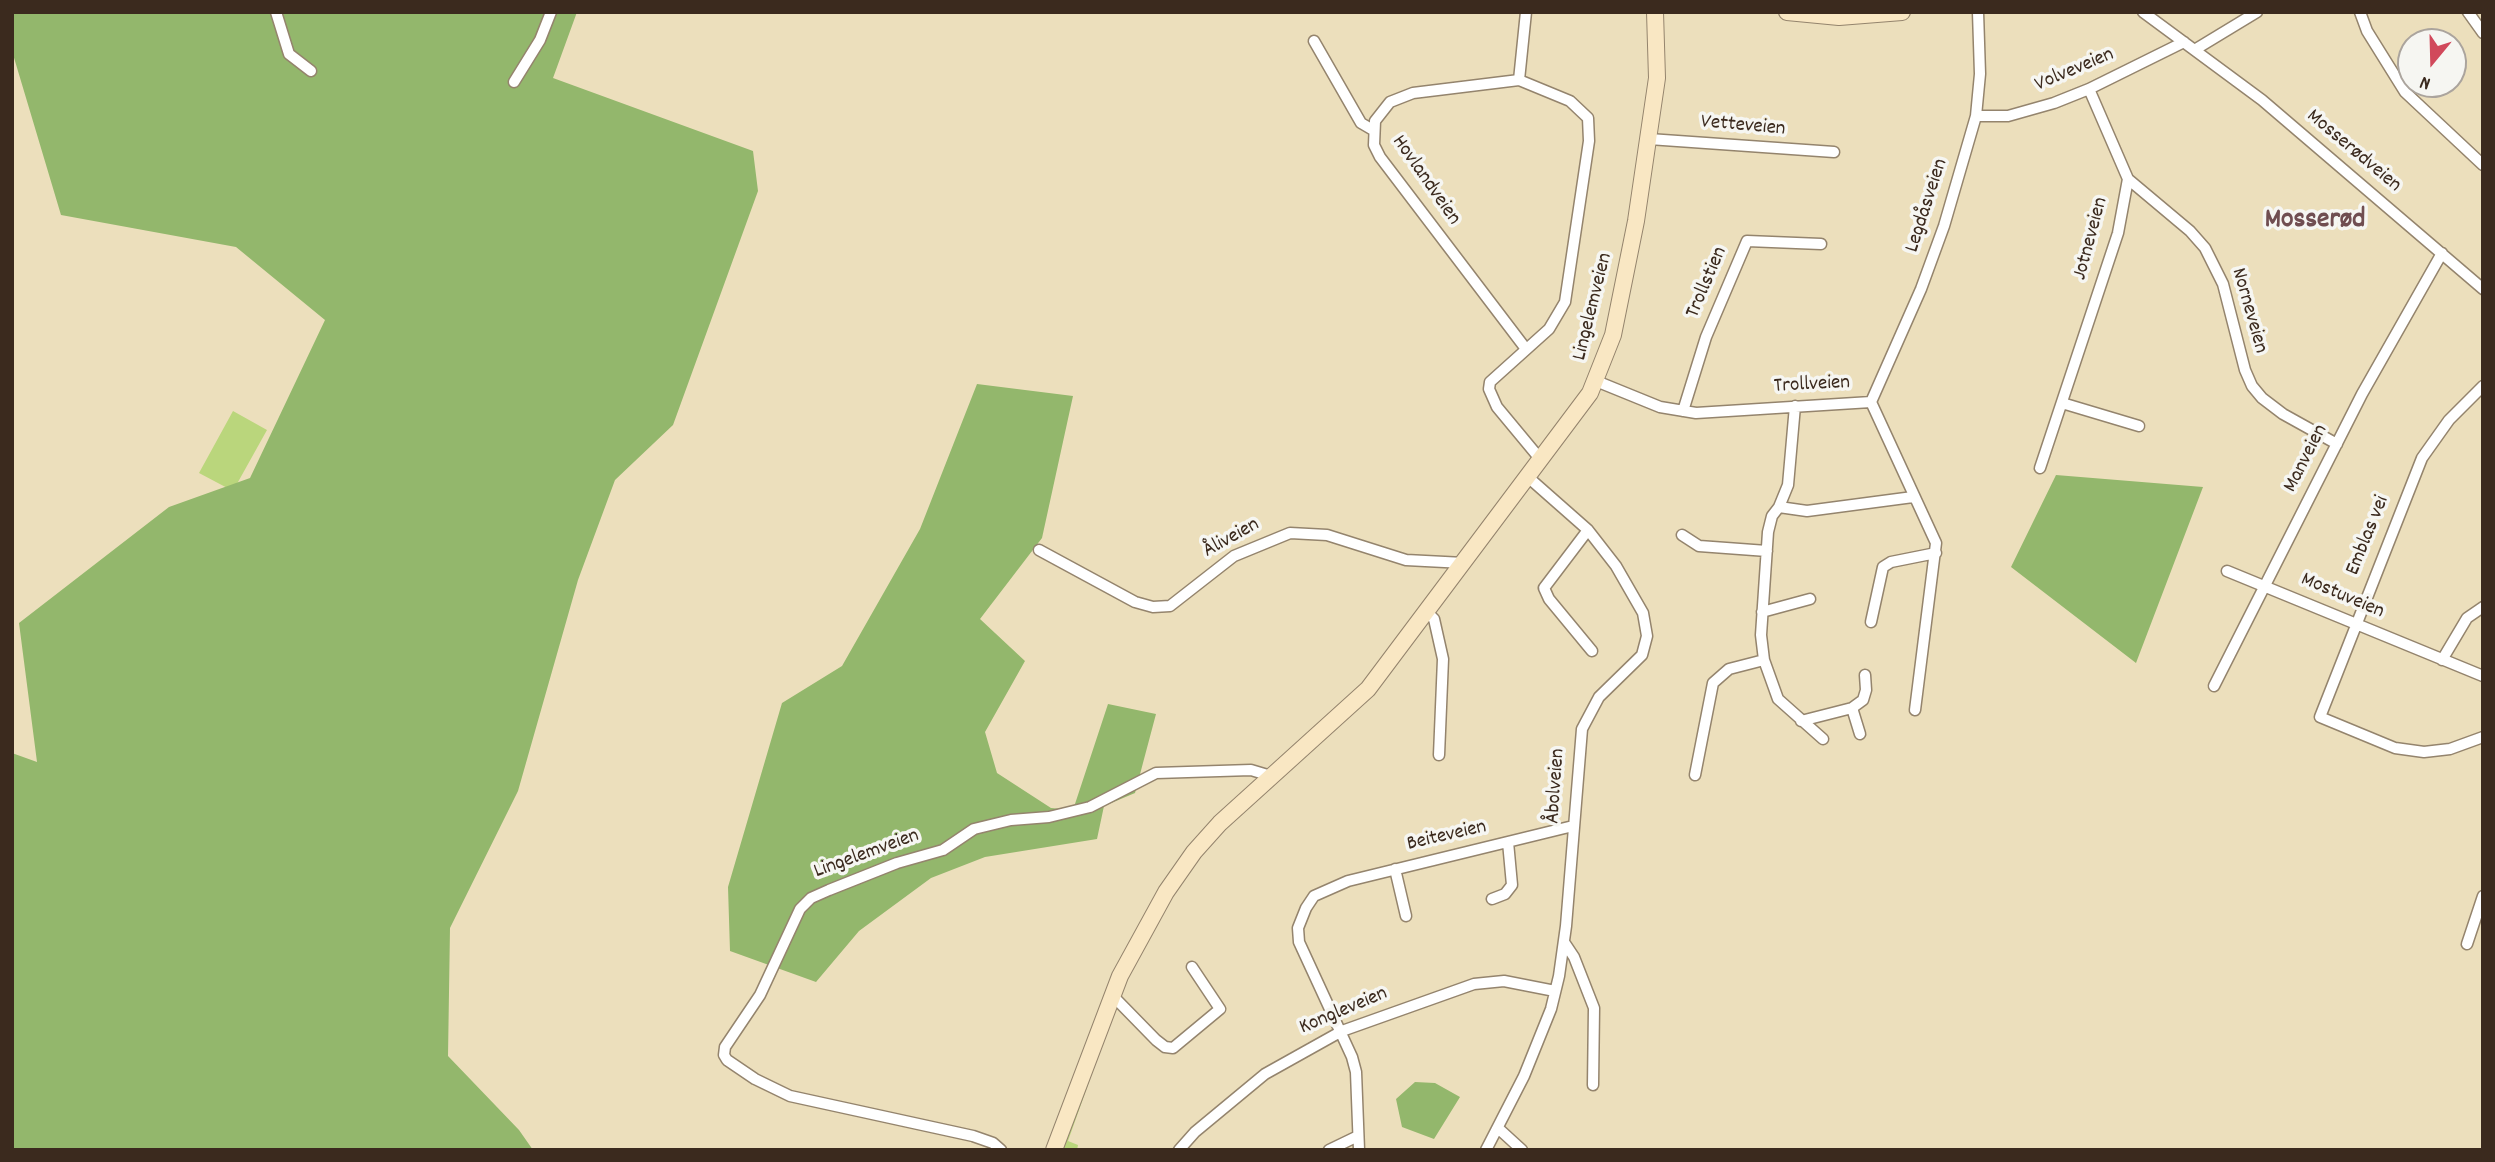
<!DOCTYPE html>
<html>
<head>
<meta charset="utf-8">
<style>
	body { margin:0 }
	#map { position:relative; width:2495px; height:1162px; overflow:hidden; background:#ecdfbc; font-family:Dekko,sans-serif }
	canvas { display:block }
	.frame { position:absolute; inset:0; border:14px solid #3b2a1e; pointer-events:none }
	.north { position:absolute; left:2397px; top:28px; width:70px; height:70px; box-sizing:border-box; background:#f6f6f2; border:2px solid #aba49d; border-radius:50%; rotate:199deg; font-size:19px; font-weight:700; line-height:28px; text-align:center; color:#3b2a1e }
	.north::after { content:''; display:block; margin:auto; width:24px; height:32px; background:#d1495b; clip-path:polygon(50% 0,100% 100%,50% 72%,0 100%) }
</style>
</head>
<body>
<div id="map">
<canvas width="2495" height="1162"></canvas>
<div class="frame"></div>
<div class="north">N</div>
</div>
<script>
const context = document.querySelector('canvas').getContext('2d');
context.lineJoin = 'round';
function fillPath(path, color) {
  context.fillStyle = color;
  context.fill(path, 'evenodd');
}
function shape(rows) {
  const path = new Path2D();
  for (const r of rows) {
    path.moveTo(r[0], r[1]);
    for (let i = 2; i < r.length; i += 2) path.lineTo(r[i], r[i + 1]);
  }
  return path;
}
function strokePath(path, color, width, dash) {
  context.strokeStyle = color;
  context.lineWidth = width;
  context.lineCap = dash ? 'butt' : 'round';
  context.setLineDash(dash || []);
  context.stroke(path);
}
function write(font, color, halo, rows, align = 'center') {
  context.font = font + ' Dekko,sans-serif';
  context.lineWidth = 7;
  context.setLineDash([]);
  context.textBaseline = 'middle';
  context.strokeStyle = halo;
  context.fillStyle = color;
  for (const [text, x, y, turn = 0] of rows) {
    context.save();
    context.translate(x, y);
    context.rotate((+turn || 0) * Math.PI / 180);
    context.textAlign = isNaN(turn) ? turn : align;
    if (halo) context.strokeText(text, 0, 0);
    context.fillText(text, 0, 0);
    context.restore();
  }
}
fillPath(shape([
	[233,411,267,430,233,491,199,473],
	[1082,1075,1090,1079,1068,1141,1078,1145,1077,1150,1054,1150]
]), '#bad67c');
fillPath(shape([
	[12,12,577,12,553,78,753,151,758,191,673,425,615,480,578,580,518,791,450,928,448,1056,519,1130,533,1150,12,1150,12,753,37,762,19,623,169,507,250,478,325,320,236,247,61,215,12,51],
	[977,384,1073,396,1042,538,980,619,1025,661,985,732,997,773,1051,808,1073,810,1108,704,1156,714,1135,793,1104,806,1097,839,985,857,931,878,859,931,816,982,730,951,728,887,782,703,842,666,920,529],
	[2056,475,2203,487,2136,663,2011,567],
	[1415,1082,1435,1083,1460,1097,1434,1139,1402,1127,1396,1099]
]), '#93b76c');
const minor = shape([
	[276,12,289,54,311,71],
	[2143,12,2262,100,2483,289],
	[2360,12,2367,31,2405,92,2483,165],
	[2468,12,2483,33],
	[1314,41,1361,123,1373,130],
	[2196,49,2257,12],
	[1519,80,1526,12],
	[514,82,540,40,551,12],
	[1976,116,2008,116,2054,103,2089,89,2184,42],
	[1649,139,1834,152],
	[2128,179,2190,231,2205,248,2223,284,2245,370,2252,386,2262,398,2283,414,2337,444],
	[1526,349,1380,157,1374,145,1375,121,1390,102,1413,93,1519,80,1570,101,1588,118,1589,141,1565,302,1549,329,1490,382,1489,389,1497,407,1541,460],
	[1596,381,1660,407,1696,413,1871,402,1936,543,1915,710],
	[2483,386,2449,420,2422,458,2320,717,2395,748,2424,752,2450,749,2483,737],
	[1871,402,1921,289,1944,226,1976,116,1980,74,1978,12],
	[2062,403,2139,426],
	[1795,406,1788,485,1779,507,1772,516,1768,532,1761,635,1764,660,1778,699,1823,739],
	[1683,411,1706,337,1747,241,1821,244],
	[2040,468,2118,233,2128,179,2089,89],
	[1779,507,1807,511,1913,497],
	[1588,530,1544,588,1549,599,1592,651],
	[1682,535,1699,546,1767,551],
	[1039,550,1135,602,1153,607,1170,606,1234,556,1290,533,1327,535,1406,560,1464,563],
	[2227,571,2483,676],
	[1427,612,1434,619,1443,659,1439,755],
	[1762,612,1810,599],
	[1871,622,1883,567,1891,562,1936,553],
	[2442,660,2467,618,2483,607],
	[2214,686,2362,394,2442,253],
	[1852,708,1860,734],
	[1801,721,1852,708,1863,700,1866,690,1865,675],
	[1695,775,1713,683,1729,669,1764,660],
	[1395,869,1406,916],
	[1492,899,1505,894,1512,885,1508,842],
	[1564,942,1574,957,1594,1008,1593,1085],
	[2467,944,2483,896],
	[1112,995,1156,1040,1165,1047,1173,1048,1220,1009,1192,967],
	[1499,1129,1522,1150],
	[1001,1150,993,1143,973,1136,790,1096,755,1079,727,1060,724,1055,725,1047,760,995,800,909,811,898,829,890,897,863,943,850,974,829,1011,820,1049,817,1090,807,1156,773,1251,770,1271,776],
	[1179,1150,1195,1132,1265,1074,1342,1031,1474,984,1504,981,1555,991],
	[1329,1150,1358,1136],
	[1359,1150,1356,1072,1352,1057,1299,942,1298,928,1306,908,1314,896,1348,881,1573,826],
	[1486,1150,1524,1076,1551,1009,1559,976,1566,926,1582,729,1599,697,1642,655,1647,636,1643,613,1616,566,1588,530,1529,478]
]);
const secondary = shape([
	[1787,12,1839,17,1902,12],
	[1054,1150,1120,976,1166,892,1194,852,1220,823,1368,689,1590,393,1613,335,1636,221,1657,78,1655,12]
]);
strokePath(minor, '#94846d', 13);
strokePath(secondary, '#94846d', 18);
strokePath(minor, '#fff', 10);
strokePath(secondary, '#f9e7c3', 16);
write('21px', '#3b2a1e', '#f6f6f2', [
	["Volveveien",2075,71,-23],
	["Vetteveien",1743,127,5],
	["Mosserødveien",2353,152,40],
	["Hovlandveien",1425,181,55],
	["Legdåsveien",1928,206,-72],
	["Jotneveien",2092,239,-75],
	["Trollstien",1708,283,-67],
	["Lingelemveien",1594,307,-76],
	["Norneveien",2248,311,74],
	["Trollveien",1812,386,-3],
	["Manveien",2307,459,-63],
	["Emblas vei",2369,536,-68],
	["Åliveien",1232,539,-29],
	["Mostuveien",2342,597,23],
	["Åbolveien",1557,786,-86],
	["Beiteveien",1447,837,-13],
	["Lingelemveien",867,855,-20],
	["Kongleveien",1344,1012,-23]
]);
write('bold 28px', '#704e51', '#f6f6f2', [
	["Mosserød",2315,222]
]);
</script>
</body>
</html>
